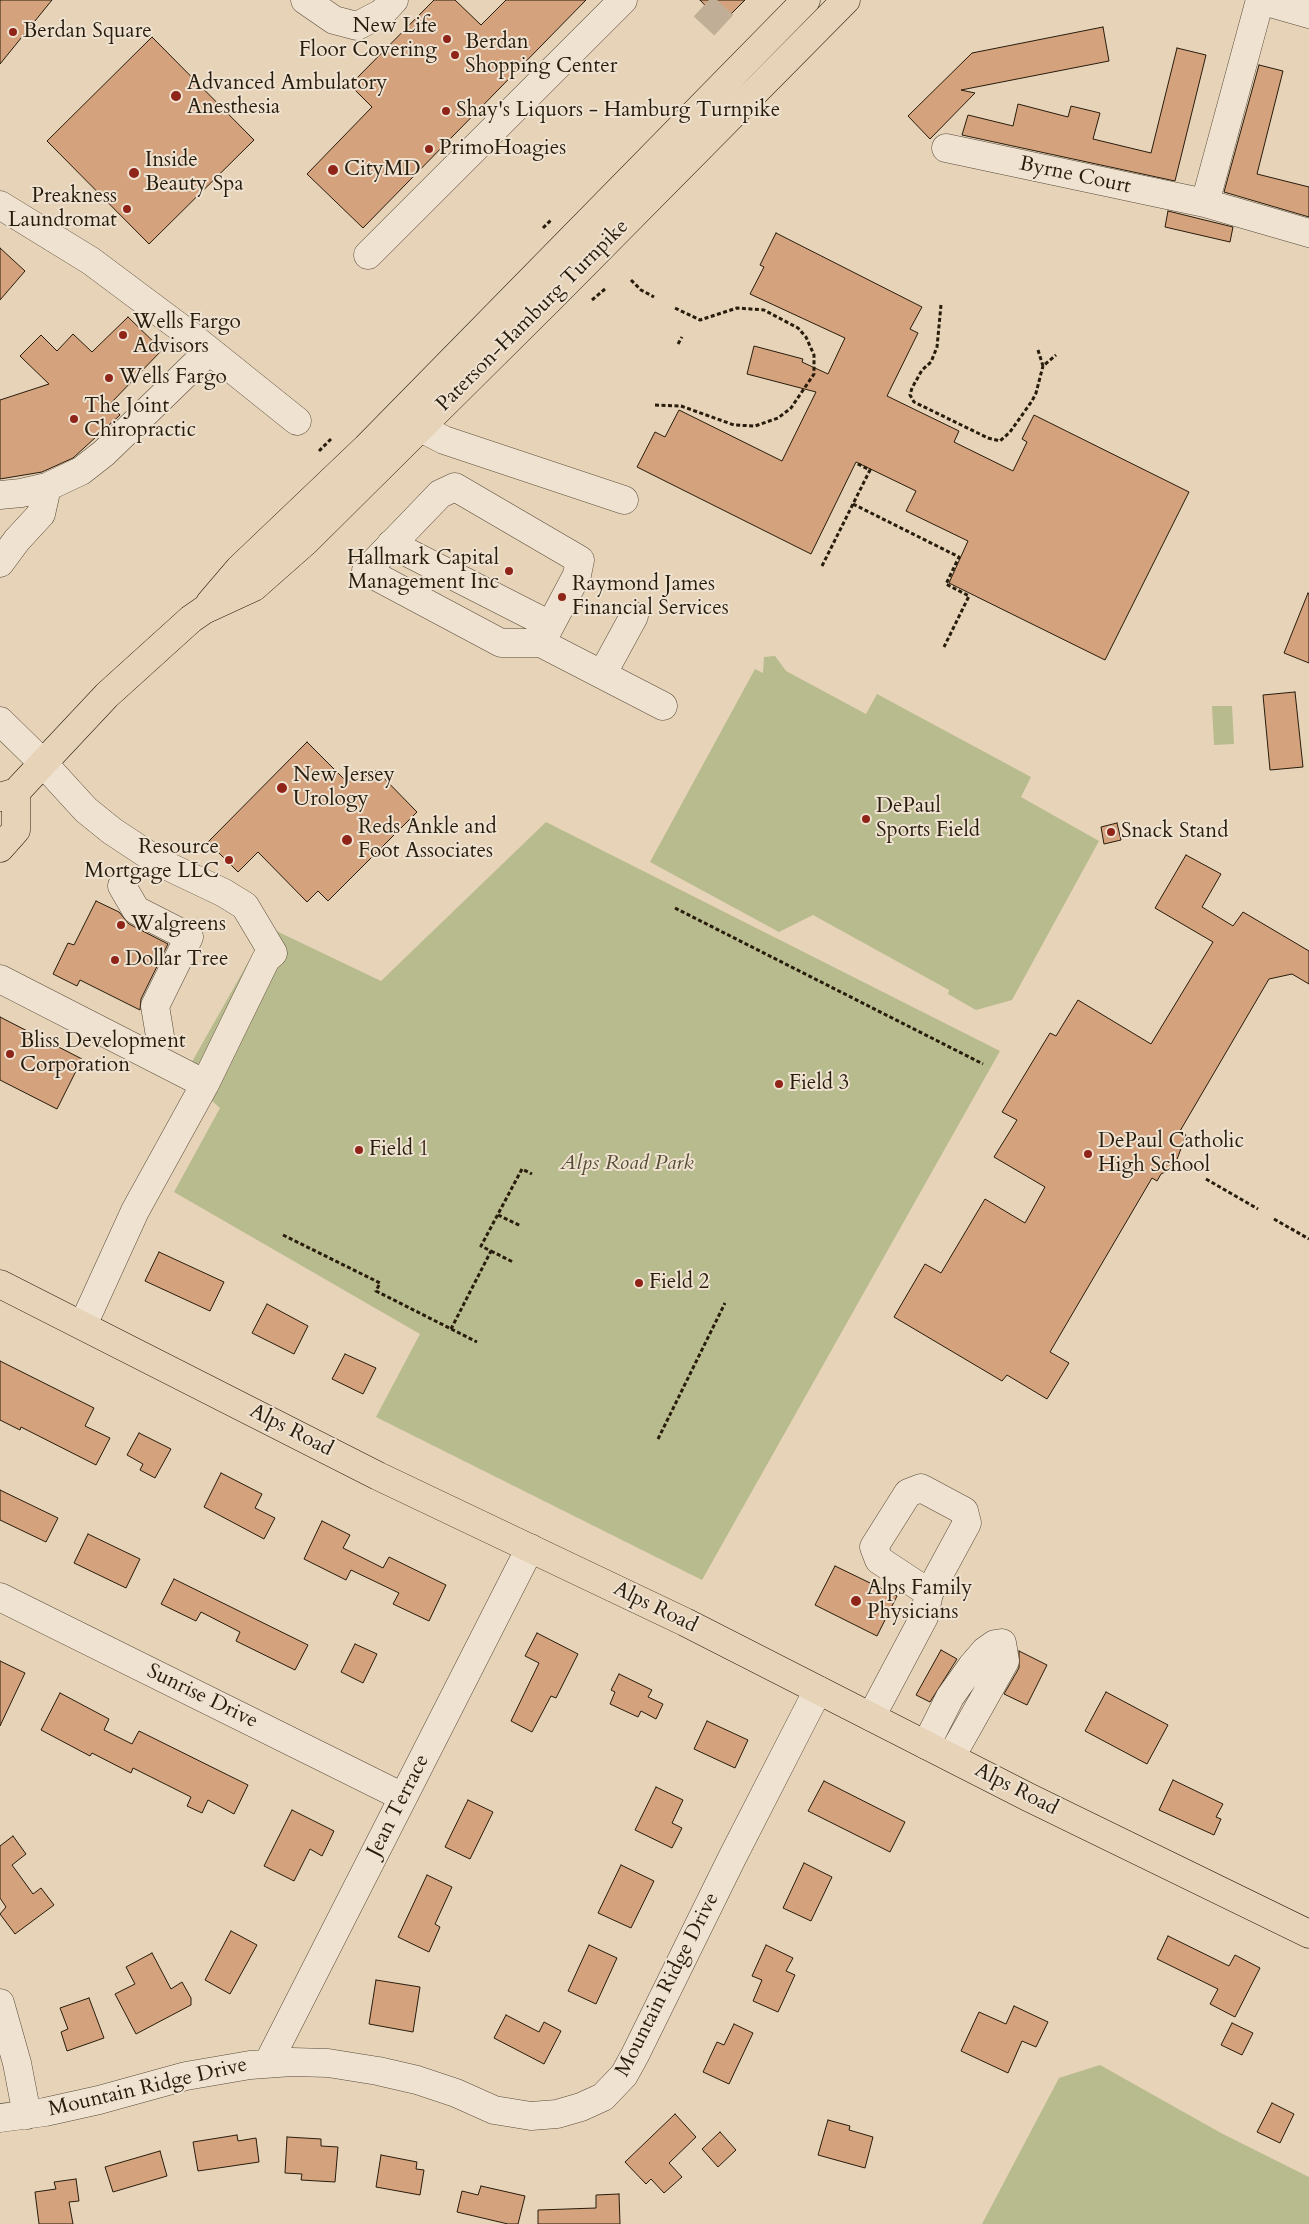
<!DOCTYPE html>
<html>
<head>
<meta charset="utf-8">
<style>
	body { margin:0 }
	canvas { display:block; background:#e6d3b8 }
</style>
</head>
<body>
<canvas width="1309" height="2224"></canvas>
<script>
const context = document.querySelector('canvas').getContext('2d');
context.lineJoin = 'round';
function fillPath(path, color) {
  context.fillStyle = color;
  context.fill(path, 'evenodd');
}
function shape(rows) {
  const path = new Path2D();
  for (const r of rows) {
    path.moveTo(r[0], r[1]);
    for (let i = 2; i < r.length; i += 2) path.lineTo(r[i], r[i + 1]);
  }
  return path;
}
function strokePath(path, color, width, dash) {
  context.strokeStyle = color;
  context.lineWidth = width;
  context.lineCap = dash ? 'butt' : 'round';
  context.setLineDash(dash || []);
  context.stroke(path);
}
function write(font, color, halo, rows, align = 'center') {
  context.font = font + ' Cardo,serif';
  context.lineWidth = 4;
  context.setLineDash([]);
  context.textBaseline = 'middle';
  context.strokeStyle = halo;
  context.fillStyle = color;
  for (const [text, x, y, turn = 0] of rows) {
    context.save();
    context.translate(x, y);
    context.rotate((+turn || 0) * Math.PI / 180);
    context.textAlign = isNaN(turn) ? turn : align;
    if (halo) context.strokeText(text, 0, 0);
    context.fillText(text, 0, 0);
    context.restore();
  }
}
fillPath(shape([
	[775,656,786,671,866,714,877,694,1031,777,1021,797,1099,841,1012,1000,976,1010,948,994,949,990,813,915,779,932,650,862,755,669,763,673,764,657],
	[1212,706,1232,706,1234,744,1214,745],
	[546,822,1000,1051,702,1580,376,1417,420,1334,174,1192,220,1108,184,1076,268,927,381,981],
	[1100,2065,1221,2133,1309,2177,1309,2224,982,2224,1059,2078]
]), '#b8bb8d');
const building = shape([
	[0,0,52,0,0,64,0,0],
	[434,0,455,0,481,25,506,0,586,0,363,228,307,174,372,107,350,85,434,0],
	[700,0,745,0,722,23,700,0],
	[1103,27,1109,61,961,90,975,93,930,139,908,116,972,53,1103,27],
	[152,37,254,140,149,244,47,141,152,37],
	[1177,48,1206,55,1175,181,962,135,968,115,1013,126,1018,104,1068,117,1071,106,1100,113,1093,139,1151,153,1177,48],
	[1259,65,1283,71,1257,174,1309,187,1309,217,1224,192,1259,65],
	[1168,211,1233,227,1230,242,1165,227,1168,211],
	[776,233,922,307,910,329,918,333,887,396,959,431,954,442,1013,471,1027,442,1022,439,1034,415,1189,492,1105,660,949,583,968,541,906,511,916,491,856,462,811,554,637,467,655,432,665,437,679,410,782,461,816,392,747,374,754,346,803,359,802,362,828,374,845,338,750,294,764,267,760,265,776,233],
	[0,248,25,271,0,300,0,248],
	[128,317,162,350,110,404,120,415,73,458,42,472,0,479,0,400,49,384,20,356,41,335,57,351,73,334,92,352,128,317],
	[1308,593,1309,594,1309,663,1284,653,1308,593],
	[1295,692,1303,767,1270,770,1263,695,1295,692],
	[307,742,348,783,360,770,368,778,376,770,417,812,328,901,318,891,307,902,258,852,238,872,208,842,307,742],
	[1117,823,1121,840,1104,844,1101,827,1117,823],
	[1186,855,1221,874,1202,907,1233,926,1243,912,1309,951,1309,984,1292,974,1269,979,1180,1131,1186,1135,1176,1162,1167,1171,1161,1174,1157,1181,1152,1178,1050,1352,1069,1363,1047,1399,1007,1375,1002,1381,894,1317,925,1264,941,1273,985,1199,1025,1223,1045,1187,994,1157,1017,1120,1002,1112,1050,1033,1056,1036,1078,1000,1151,1044,1213,942,1155,908,1186,855],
	[96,901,119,912,129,924,168,944,141,999,140,1010,80,980,77,986,53,974,68,943,74,945,96,901],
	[0,1017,82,1059,57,1109,0,1080,0,1017],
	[159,1252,224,1282,210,1311,145,1281,159,1252],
	[267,1304,308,1326,294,1354,252,1333,267,1304],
	[345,1354,376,1368,363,1394,332,1379,345,1354],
	[0,1361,94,1408,85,1426,110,1438,96,1465,21,1427,20,1430,0,1420,0,1361],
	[139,1433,171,1449,155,1478,140,1470,143,1464,127,1455,139,1433],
	[221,1473,262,1494,255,1508,275,1518,264,1539,204,1507,221,1473],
	[0,1490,58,1518,46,1542,0,1520,0,1490],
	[322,1521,350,1535,343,1548,383,1568,389,1557,446,1585,429,1621,393,1604,399,1593,351,1570,346,1580,304,1559,322,1521],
	[88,1534,140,1559,126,1588,74,1563,88,1534],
	[835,1566,897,1596,877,1636,815,1605,835,1566],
	[174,1579,308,1645,295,1670,236,1641,240,1632,201,1612,196,1621,161,1604,174,1579],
	[537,1633,578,1654,556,1698,551,1696,532,1732,511,1721,539,1663,525,1656,537,1633],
	[355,1644,377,1654,363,1683,341,1672,355,1644],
	[941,1650,957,1659,930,1702,916,1695,941,1650],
	[1019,1651,1047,1665,1027,1705,1004,1694,1019,1668,1019,1651],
	[0,1661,25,1673,0,1726,0,1661],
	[619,1674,652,1690,648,1697,663,1704,656,1719,641,1711,638,1717,610,1704,615,1692,611,1690,619,1674],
	[1106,1692,1168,1725,1147,1764,1085,1731,1106,1692],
	[60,1693,109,1719,104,1730,132,1744,139,1731,248,1785,234,1814,208,1800,202,1813,187,1806,191,1797,133,1768,131,1773,92,1753,90,1756,41,1730,60,1693],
	[707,1721,748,1740,735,1768,694,1749,707,1721],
	[1173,1780,1223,1804,1216,1817,1221,1819,1214,1835,1159,1810,1173,1780],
	[824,1781,905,1822,890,1852,808,1811,824,1781],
	[656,1787,683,1800,672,1823,682,1828,672,1848,635,1830,656,1787],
	[468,1800,493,1812,470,1859,445,1847,468,1800],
	[292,1810,334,1831,322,1856,310,1849,294,1881,264,1866,292,1810],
	[13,1836,26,1854,12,1865,33,1894,41,1888,54,1905,15,1934,0,1914,6,1907,0,1898,0,1846,13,1836],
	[804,1863,832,1877,811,1921,783,1908,804,1863],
	[621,1865,654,1881,631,1928,598,1913,621,1865],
	[427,1875,452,1887,435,1924,440,1927,429,1952,398,1937,427,1875],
	[231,1931,257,1945,230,1994,205,1980,231,1931],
	[1168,1936,1229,1966,1235,1955,1260,1968,1235,2017,1210,2004,1218,1989,1157,1959,1168,1936],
	[589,1945,617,1958,596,2004,568,1991,589,1945],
	[766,1945,793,1958,786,1971,795,1975,778,2012,753,2001,762,1980,752,1976,766,1945],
	[152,1953,171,1989,182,1982,191,1998,191,2005,136,2034,115,1994,135,1984,126,1967,152,1953],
	[376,1980,420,1987,413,2032,369,2024,376,1980],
	[89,1998,104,2038,67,2051,61,2032,68,2029,60,2008,89,1998],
	[1014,2006,1048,2022,1036,2047,1022,2041,1008,2073,961,2051,979,2012,1006,2024,1014,2006],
	[506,2015,539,2032,544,2022,561,2031,544,2064,494,2038,506,2015],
	[1232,2023,1253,2033,1242,2055,1221,2045,1232,2023],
	[734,2024,753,2033,729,2084,703,2072,717,2042,724,2045,734,2024],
	[1272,2103,1294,2114,1280,2143,1257,2132,1272,2103],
	[675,2114,696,2137,669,2163,682,2177,664,2193,651,2179,646,2184,625,2162,675,2114],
	[828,2120,850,2126,849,2130,873,2137,865,2168,818,2155,828,2120],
	[720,2132,736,2150,718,2167,702,2149,720,2132],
	[237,2135,238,2141,256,2138,259,2162,198,2171,193,2142,237,2135],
	[287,2137,321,2139,321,2146,338,2147,335,2182,301,2180,302,2174,285,2173,287,2137],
	[160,2151,167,2176,113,2192,105,2167,160,2151],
	[381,2155,417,2162,416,2169,424,2170,420,2195,376,2187,381,2155],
	[76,2179,79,2201,69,2202,73,2224,39,2224,35,2192,56,2189,54,2182,76,2179],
	[481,2186,525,2196,518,2224,508,2224,457,2212,462,2191,478,2195,481,2186],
	[619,2194,620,2224,538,2224,538,2210,596,2208,596,2195,619,2194]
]);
fillPath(building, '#d4a27d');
strokePath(building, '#281c0c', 1);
strokePath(shape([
	[704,26,728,0]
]), '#c0ae96', 28, [28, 14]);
const minor = shape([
	[305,0,334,20,357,26,382,13,394,0],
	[1260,0,1309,14],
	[946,148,1205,203,1309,233],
	[1205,203,1260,0],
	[0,205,91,261,186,332,297,421],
	[368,255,623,0],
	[421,428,444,440,624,500],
	[0,495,21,493,47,487,81,471,104,453,209,351],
	[391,544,550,625],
	[0,563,17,540,41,514,47,487],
	[541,643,577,575,580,560,455,487,440,494,366,571,501,643,541,643,663,706],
	[603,673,634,616],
	[0,721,43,763,86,810,112,831,159,862,224,893,245,906,273,953,266,959,205,1084],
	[122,886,136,910,189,937,155,1006,160,1036],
	[0,979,205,1084,135,1211,83,1325],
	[0,1597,403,1797],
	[871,1717,924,1617,929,1593,879,1560,874,1547,908,1493,921,1488,964,1511,967,1523,929,1593],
	[926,1745,950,1697,972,1666,985,1651,995,1644,1002,1643,1005,1661,951,1757],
	[0,2003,17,2063,27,2115],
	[268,2063,530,1548],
	[0,2118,45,2112,99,2100,186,2076,250,2065,292,2062,328,2063,378,2071,417,2080,456,2093,494,2110,531,2116,557,2114,581,2107,603,2097,624,2075,635,2055,732,1858,818,1690]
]);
const major = shape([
	[210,603,239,569,366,448,806,0],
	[0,797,16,792,107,695,191,619,204,610,254,587,305,542,554,295,846,0],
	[0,848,16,830,16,792],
	[0,1284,378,1476,685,1622,1028,1797,1309,1934]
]);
strokePath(minor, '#584a37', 29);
strokePath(major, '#281c0c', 29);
strokePath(shape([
	[543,228,552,219],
	[631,280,641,290,654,297],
	[592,300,605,289],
	[941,305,937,347,931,362,922,370,912,388,910,395,914,402,988,438,1000,441,1010,432,1032,401,1036,393,1043,366],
	[678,344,682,337],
	[1038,350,1043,366,1056,355],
	[655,405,681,406,734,425,755,426,778,418,791,408,814,374,814,355,806,337,798,328,764,310,737,308,700,320,675,308],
	[319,451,331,439],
	[853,504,959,557,946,584,969,596,944,647],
	[822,566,870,470,856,463],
	[675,908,983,1064],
	[1176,1162,1190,1170],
	[1206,1179,1258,1209],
	[498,1215,521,1226],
	[1274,1219,1309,1239],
	[283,1235,380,1283,376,1291,477,1342],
	[491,1251,513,1262],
	[451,1329,491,1251,481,1246,522,1169,532,1174],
	[658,1439,725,1303]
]), '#281c0c', 3, [4, 2.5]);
strokePath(minor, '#efe2d1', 28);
strokePath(major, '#e6d3b8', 28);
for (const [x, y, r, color] of [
	[13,32,5,"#8f2418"],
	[447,39,5,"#8f2418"],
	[455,55,5,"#8f2418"],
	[176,96,6,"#8f2418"],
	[446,111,5,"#8f2418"],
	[429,149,5,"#8f2418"],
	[333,170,6,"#8f2418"],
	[134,173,6,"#8f2418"],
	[127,209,5,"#8f2418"],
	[123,335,5,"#8f2418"],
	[109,378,5,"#8f2418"],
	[74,419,5,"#8f2418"],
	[509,571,5,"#8f2418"],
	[562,597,5,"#8f2418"],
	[282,788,6,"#8f2418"],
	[866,819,5,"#8f2418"],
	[1111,832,5,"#8f2418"],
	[347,840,6,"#8f2418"],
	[229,860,5,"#8f2418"],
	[121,925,5,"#8f2418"],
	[115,960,5,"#8f2418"],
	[10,1054,5,"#8f2418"],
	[779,1084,5,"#8f2418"],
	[359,1150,5,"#8f2418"],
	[1088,1154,5,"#8f2418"],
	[639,1283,5,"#8f2418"],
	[856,1601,6,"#8f2418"]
]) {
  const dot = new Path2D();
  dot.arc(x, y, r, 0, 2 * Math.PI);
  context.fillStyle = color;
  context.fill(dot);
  strokePath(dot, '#efe2d1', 2);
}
write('21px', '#281c0c', '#efe2d1', [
	["New Life",437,27,"right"],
	["Floor Covering",437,51,"right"],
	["Berdan Square",23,32],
	["Berdan",465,43],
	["Shopping Center",465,67],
	["Advanced Ambulatory",187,84],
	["Anesthesia",187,108],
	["Shay's Liquors - Hamburg Turnpike",456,111],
	["PrimoHoagies",439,149],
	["Inside",145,161],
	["Beauty Spa",145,185],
	["CityMD",344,170],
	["Preakness",117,197,"right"],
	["Laundromat",117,221,"right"],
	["Wells Fargo",133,323],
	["Advisors",133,347],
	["Wells Fargo",119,378],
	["The Joint",84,407],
	["Chiropractic",84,431],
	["Hallmark Capital",499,559,"right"],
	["Management Inc",499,583,"right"],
	["Raymond James",572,585],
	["Financial Services",572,609],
	["New Jersey",293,776],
	["Urology",293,800],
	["DePaul",876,807],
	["Sports Field",876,831],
	["Reds Ankle and",358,828],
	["Foot Associates",358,852],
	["Snack Stand",1121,832],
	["Resource",219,848,"right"],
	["Mortgage LLC",219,872,"right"],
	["Walgreens",131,925],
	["Dollar Tree",125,960],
	["Bliss Development",20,1042],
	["Corporation",20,1066],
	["Field 3",789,1084],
	["DePaul Catholic",1098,1142],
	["High School",1098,1166],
	["Field 1",369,1150],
	["Field 2",649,1283],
	["Alps Family",867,1589],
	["Physicians",867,1613]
], 'left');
write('21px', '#281c0c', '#efe2d1', [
	["Byrne Court",1075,176,12],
	["Paterson-Hamburg Turnpike",533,316,-45],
	["Alps Road",291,1431,27],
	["Alps Road",655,1608,26],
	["Sunrise Drive",202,1697,26],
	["Alps Road",1016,1790,27],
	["Jean Terrace",399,1806,-63],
	["Mountain Ridge Drive",668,1985,-63],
	["Mountain Ridge Drive",148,2088,-13]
]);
write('italic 21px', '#534c33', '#efe2d1', [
	["Alps Road Park",627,1164]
]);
</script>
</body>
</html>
